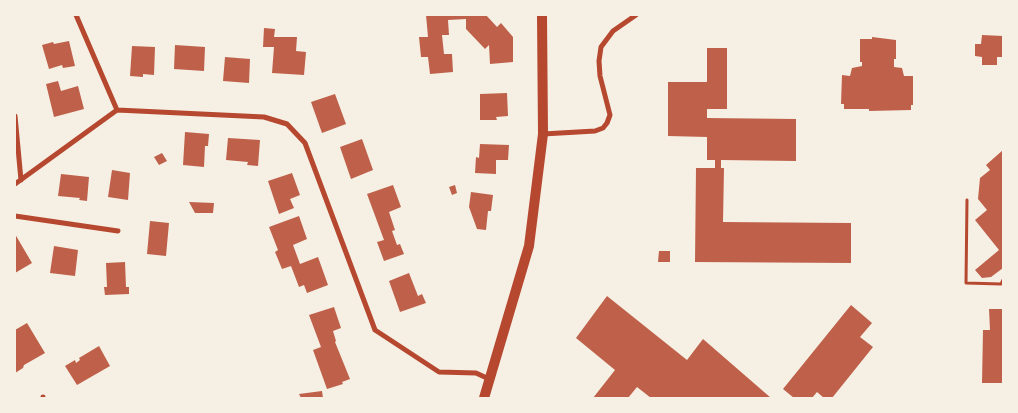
<!DOCTYPE html>
<html>
<head>
<meta charset="utf-8">
<style>
	body { margin:0 }
	#map { position:relative; width:1018px; height:413px; overflow:hidden; background:#f6efe4; font-family:Ubuntu,sans-serif }
	canvas { display:block }
	.frame { position:absolute; inset:0; border:16px solid #f6efe4; pointer-events:none }
</style>
</head>
<body>
<div id="map">
<canvas width="1018" height="413"></canvas>
<div class="frame"></div>
</div>
<script>
const context = document.querySelector('canvas').getContext('2d');
context.lineJoin = 'round';
function fillPath(path, color) {
  context.fillStyle = color;
  context.fill(path, 'evenodd');
}
function shape(rows) {
  const path = new Path2D();
  for (const r of rows) {
    path.moveTo(r[0], r[1]);
    for (let i = 2; i < r.length; i += 2) path.lineTo(r[i], r[i + 1]);
  }
  return path;
}
function strokePath(path, color, width, dash) {
  context.strokeStyle = color;
  context.lineWidth = width;
  context.lineCap = dash ? 'butt' : 'round';
  context.setLineDash(dash || []);
  context.stroke(path);
}
fillPath(shape([
	[426,15,486,15,497,27,501,23,513,37,513,62,490,64,489,45,485,49,466,29,466,19,448,20,449,35,442,35,444,54,452,54,453,72,430,74,428,57,421,57,419,37,428,37],
	[264,28,275,29,274,37,297,37,296,51,306,52,304,75,272,73,274,47,263,47],
	[982,35,1003,36,1003,57,997,57,997,65,982,65,982,57,975,56,975,44,981,44],
	[872,37,896,40,896,59,894,59,894,67,902,68,904,76,913,76,913,105,911,105,911,110,869,111,869,109,844,109,844,104,841,104,842,75,850,76,852,68,862,66,862,62,860,62,860,39,872,39],
	[69,41,75,66,63,68,62,65,49,69,42,45,53,42,54,44],
	[175,45,205,47,204,71,174,69],
	[132,46,155,47,154,75,143,74,143,77,130,76],
	[707,48,727,48,727,109,707,109,707,118,796,119,796,161,721,160,721,168,724,168,723,222,851,223,851,263,695,262,696,168,715,168,715,160,707,160,707,137,668,136,668,82,707,82],
	[225,57,250,59,249,83,223,81],
	[58,81,61,91,78,86,84,109,54,117,46,84],
	[507,93,508,116,496,117,497,120,480,120,480,94],
	[335,94,346,124,322,133,311,102],
	[185,132,209,134,208,146,205,146,204,167,183,165],
	[228,138,260,140,258,166,247,165,248,162,226,160],
	[362,139,373,170,351,179,340,147],
	[480,144,509,145,508,160,496,160,496,174,475,173,476,157,479,158],
	[1003,150,1003,268,991,277,982,278,975,270,999,250,975,220,987,210,978,199,980,178,990,170,986,165],
	[162,153,167,161,159,165,154,157],
	[112,170,130,173,128,200,108,197],
	[292,173,300,195,290,199,294,208,279,214,268,181],
	[61,174,89,177,87,201,79,200,80,198,58,196],
	[393,185,401,207,389,212,395,230,392,231,397,245,400,244,404,254,384,261,377,242,384,240,367,194],
	[455,185,457,193,452,195,449,187],
	[471,192,493,195,491,211,488,211,486,230,477,229,469,207],
	[189,202,214,203,213,213,195,213],
	[299,216,307,239,293,245,300,264,318,257,328,285,307,293,304,285,299,287,291,266,282,269,275,252,278,250,269,227],
	[150,221,169,223,166,256,147,254],
	[15,234,32,263,15,273],
	[54,246,78,250,75,276,50,273],
	[659,251,670,251,670,262,658,262],
	[125,262,126,287,129,287,129,294,105,295,104,287,107,287,106,263],
	[409,273,418,296,422,294,426,303,400,312,389,281],
	[607,296,687,360,703,339,771,398,651,398,637,387,628,398,593,398,615,370,576,338],
	[851,305,872,323,860,337,873,347,832,398,824,398,817,392,812,398,794,398,783,389],
	[334,307,341,328,333,331,336,341,335,342,350,379,342,382,343,384,327,389,313,350,321,347,309,315],
	[989,309,1003,309,1003,383,982,383,983,330,990,330],
	[27,323,45,353,24,365,23,368,15,373,15,330],
	[99,346,110,366,77,385,65,366,75,360,76,363,80,360,79,358],
	[322,391,323,398,301,398,299,394]
]), '#bf614a');
strokePath(shape([
	[967,200,966,283,1001,284,1003,280]
]), '#b5482f', 3);
strokePath(shape([
	[76,15,117,110],
	[15,116,21,180],
	[543,134,595,131,603,128,607,123,610,115,600,76,599,61,601,47,613,31,636,15],
	[15,184,117,110,264,117,287,124,305,143,375,330,439,372,476,373,489,379],
	[15,216,118,231],
	[43,397,43,398]
]), '#b5482f', 5);
strokePath(shape([
	[484,398,529,246,543,134,542,15]
]), '#b5482f', 10);
</script>
</body>
</html>
